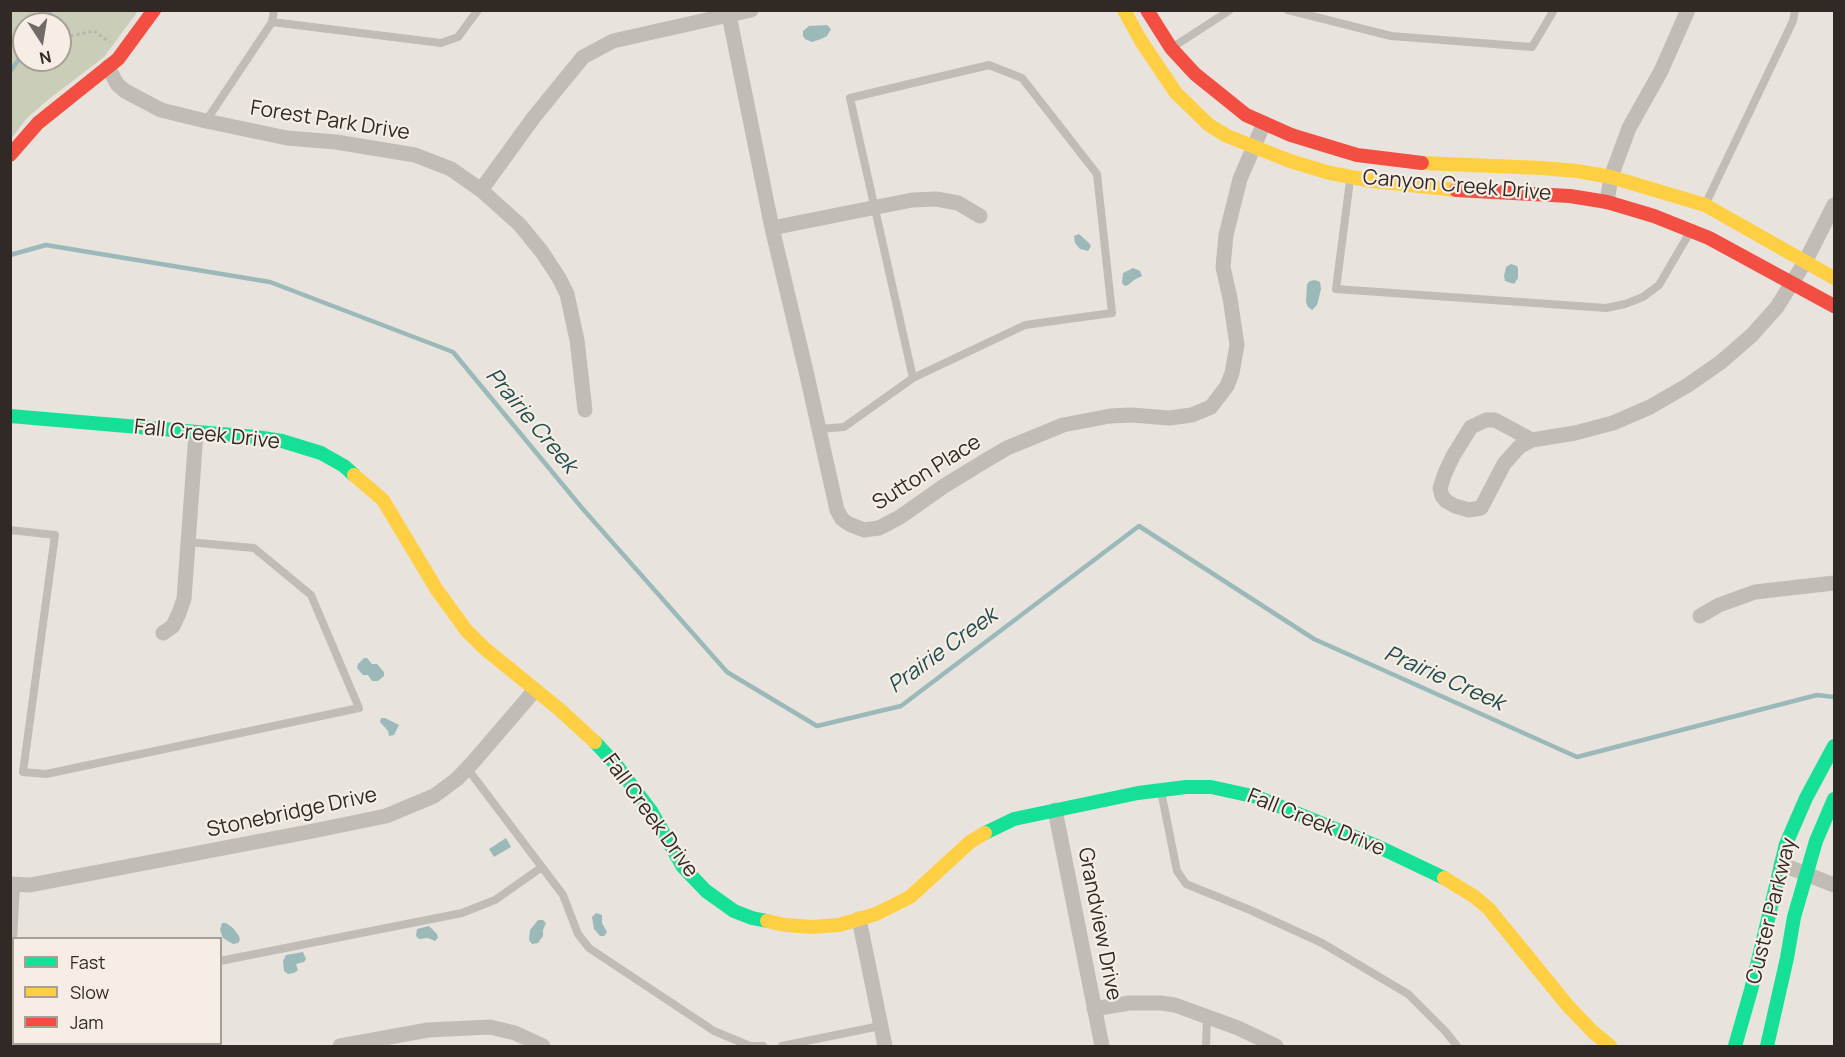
<!DOCTYPE html>
<html>
<head>
<meta charset="utf-8">
<style>
	body { margin:0 }
	#map { position:relative; width:1845px; height:1057px; overflow:hidden; background:#e9e3dd; font-family:Manrope,sans-serif }
	canvas { display:block }
	.frame { position:absolute; inset:0; border:12px solid #312926; pointer-events:none }
	.legend { position:absolute; left:12px; top:937px; width:210px; height:108px; box-sizing:border-box; background:#f6eee4; border:2px solid #a79f98; margin:0; padding:8px 10px; list-style:none; font-size:18px; color:#312926 }
	.legend li { display:flex; align-items:center; gap:12px; height:30px }
	.legend b { width:30px; border:2px solid #a79f98 }
	.north { position:absolute; left:12px; top:12px; width:60px; height:60px; box-sizing:border-box; background:#f6eee4; border:2px solid #a79f98; border-radius:50%; rotate:168deg; font-size:16px; font-weight:700; line-height:24px; text-align:center; color:#312926 }
	.north::after { content:''; display:block; margin:auto; width:21px; height:27px; background:#716a66; clip-path:polygon(50% 0,100% 100%,50% 72%,0 100%) }
</style>
</head>
<body>
<div id="map">
<canvas width="1845" height="1057"></canvas>
<div class="frame"></div>
<ul class="legend">
<li><b style="height:8px;background:#16e098"></b>Fast</li>
<li><b style="height:8px;background:#ffcf43"></b>Slow</li>
<li><b style="height:8px;background:#f24e42"></b>Jam</li>
</ul>
<div class="north">N</div>
</div>
<script>
const context = document.querySelector('canvas').getContext('2d');
context.lineJoin = 'round';
function fillPath(path, color) {
  context.fillStyle = color;
  context.fill(path, 'evenodd');
}
function shape(rows) {
  const path = new Path2D();
  for (const r of rows) {
    path.moveTo(r[0], r[1]);
    for (let i = 2; i < r.length; i += 2) path.lineTo(r[i], r[i + 1]);
  }
  return path;
}
function strokePath(path, color, width, dash) {
  context.strokeStyle = color;
  context.lineWidth = width;
  context.lineCap = dash ? 'butt' : 'round';
  context.setLineDash(dash || []);
  context.stroke(path);
}
function write(font, color, halo, rows, align = 'center') {
  context.font = font + ' Manrope,sans-serif';
  context.lineWidth = 4.5;
  context.setLineDash([]);
  context.textBaseline = 'middle';
  context.strokeStyle = halo;
  context.fillStyle = color;
  for (const [text, x, y, turn = 0] of rows) {
    context.save();
    context.translate(x, y);
    context.rotate((+turn || 0) * Math.PI / 180);
    context.textAlign = isNaN(turn) ? turn : align;
    if (halo) context.strokeText(text, 0, 0);
    context.fillText(text, 0, 0);
    context.restore();
  }
}
fillPath(shape([
	[11,11,138,11,104,57,49,99,27,118,11,139],
	[24,24,60,24,60,60,24,60]
]), '#cacdb8');
fillPath(shape([
	[827,25,831,29,827,36,821,39,812,42,805,39,803,36,803,31,809,26],
	[1079,234,1089,243,1091,246,1088,251,1080,249,1075,243,1074,236],
	[1511,264,1517,266,1518,268,1518,278,1514,284,1505,281,1504,276,1506,267],
	[1133,268,1140,271,1142,276,1134,280,1128,285,1125,286,1122,283,1123,273],
	[1315,280,1320,282,1321,289,1317,305,1312,310,1308,307,1306,302,1307,284,1310,281],
	[364,658,367,658,372,664,377,664,384,672,384,676,378,681,372,681,368,675,363,675,357,668,358,664],
	[381,718,385,718,399,725,394,735,389,736,388,731,380,722],
	[506,838,511,847,494,857,489,849],
	[596,913,602,915,602,923,607,932,604,936,600,936,594,929,592,917],
	[538,920,543,920,546,923,543,930,543,936,538,943,532,944,529,940,530,930],
	[222,923,226,923,233,928,239,936,240,940,238,943,233,944,223,938,220,930],
	[429,926,437,934,438,938,435,941,428,938,419,939,416,936,417,929],
	[303,952,306,959,304,962,296,964,298,970,294,973,288,974,284,971,283,961,286,955]
]), '#9bb9b8');
strokePath(shape([
	[42,24,51,10],
	[10,72,24,52],
	[10,255,46,245,270,282,453,352,582,508,727,672,817,726,901,706,1139,526,1314,639,1577,757,1817,695,1834,697]
]), '#9bb9b8', 4.5);
strokePath(shape([
	[28,10,48,24],
	[60,31,70,36,94,31,110,42]
]), '#bbb4af', 3, [3, 3]);
strokePath(shape([
	[1288,10,1391,36,1532,47,1554,10],
	[272,22,441,43,458,37,478,10],
	[1173,47,1230,10],
	[206,121,272,22,274,10],
	[1350,180,1336,289,1606,308,1625,304,1643,297,1659,285,1690,232],
	[1706,203,1793,21,1795,10],
	[819,429,844,427,913,378,1025,325,1112,313,1097,174,1022,78,989,65,850,98,913,378],
	[10,530,55,535,23,772,46,774,359,708,311,595,254,548,188,542],
	[467,768,563,895,578,934,589,948,714,1031,750,1046,763,1046],
	[1161,791,1177,871,1186,884,1250,910,1322,943,1408,994,1445,1031,1457,1046],
	[220,961,462,913,495,900,542,867],
	[14,965,12,959,16,884],
	[782,1046,880,1026],
	[1206,1046,1207,1017]
]), '#c2bcb7', 8);
strokePath(shape([
	[729,15,772,228,806,371,837,510,842,519,849,524,864,530,879,528,900,517,944,486,985,461,1007,448,1063,425,1110,416,1132,415,1169,418,1192,415,1211,407,1227,386,1232,373,1237,345,1230,298,1223,267,1226,235,1240,179,1264,123],
	[108,67,117,84,125,91,161,110,206,121,287,138,336,142,415,155,451,169,481,190,520,225,542,252,559,278,567,294,577,340,585,410],
	[481,190,534,117,583,57,613,41,751,10],
	[1607,202,1611,177,1629,128,1661,71,1688,10],
	[772,228,912,200,936,199,958,203,980,216],
	[1486,420,1495,420,1532,440,1519,447,1504,464,1481,508,1469,510,1455,506,1446,501,1442,496,1440,488,1445,473,1453,456,1471,427,1486,420],
	[1532,440,1575,433,1613,423,1650,407,1688,385,1721,362,1752,335,1777,307,1805,262,1834,205],
	[1700,616,1719,605,1755,592,1834,583],
	[163,633,173,626,179,613,184,599,196,433],
	[1055,810,1102,1046],
	[1781,864,1834,885],
	[10,884,30,885,308,832,386,816,434,796,457,779,474,761,535,690],
	[859,919,885,1046],
	[1094,1009,1129,1003,1161,1003,1175,1005,1238,1028,1276,1046],
	[340,1046,428,1030,490,1027,515,1033,543,1046]
]), '#c2bcb7', 15);
strokePath(shape([
	[10,416,256,437,282,441,321,453,344,466,354,475],
	[595,742,617,766,651,811,683,867,706,891,734,911,752,918,767,921],
	[985,833,1014,819,1138,793,1186,787,1211,787,1257,797,1379,847,1444,878],
	[1735,1046,1751,990,1786,844,1806,798,1834,746],
	[1767,1046,1787,958,1794,917,1816,841,1834,799]
]), '#16e098', 14);
strokePath(shape([
	[1124,10,1141,41,1176,93,1209,125,1227,136,1290,161,1330,173,1372,181,1456,190],
	[1422,163,1542,168,1577,171,1611,177,1705,205,1834,278],
	[354,475,383,500,437,590,466,630,484,648,559,709,595,742],
	[1444,878,1475,897,1489,909,1568,1006,1593,1032,1610,1046],
	[767,921,785,925,812,927,839,925,876,914,910,897,970,842,985,833]
]), '#ffcf43', 14);
strokePath(shape([
	[1147,10,1171,48,1195,74,1246,115,1291,135,1357,155,1422,163],
	[10,155,38,123,118,59,154,10],
	[1456,190,1570,196,1607,202,1654,216,1709,238,1834,306]
]), '#f24e42', 14);
write('21px', '#312926', '#f6eee4', [
	["Forest Park Drive",330,121,9],
	["Canyon Creek Drive",1457,186,5],
	["Fall Creek Drive",207,435,6],
	["Sutton Place",927,473,-32],
	["Stonebridge Drive",292,813,-12],
	["Fall Creek Drive",650,816,54],
	["Fall Creek Drive",1316,823,22],
	["Custer Parkway",1772,911,-76],
	["Grandview Drive",1099,924,79]
]);
write('italic 22px', '#204d4f', '#f6eee4', [
	["Prairie Creek",531,421,50],
	["Prairie Creek",943,651,-36],
	["Prairie Creek",1444,679,24]
]);
</script>
</body>
</html>
